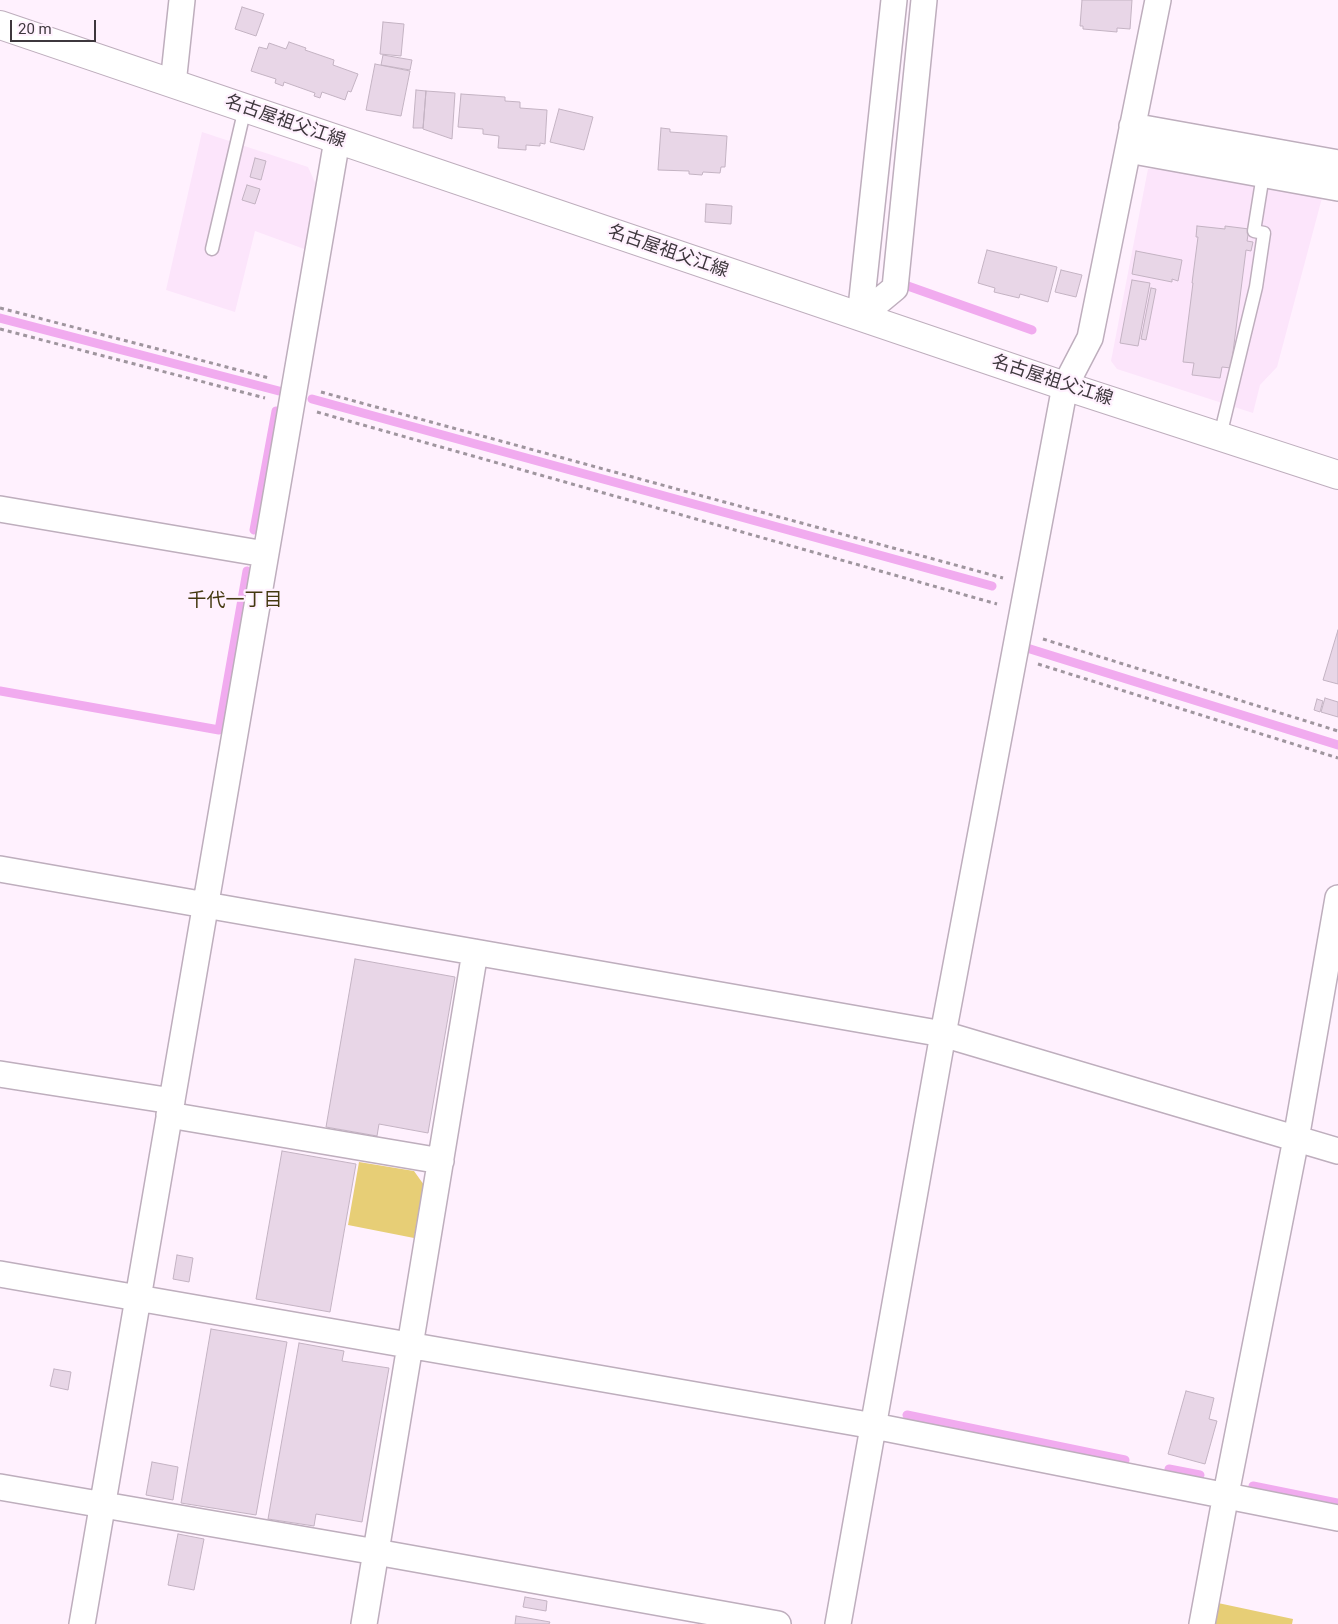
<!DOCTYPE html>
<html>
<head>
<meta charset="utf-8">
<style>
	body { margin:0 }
	#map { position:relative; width:1338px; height:1624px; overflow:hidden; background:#fff1fe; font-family:Roboto,sans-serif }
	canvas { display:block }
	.scale { position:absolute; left:10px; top:20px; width:86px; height:22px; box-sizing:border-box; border:2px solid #3e373d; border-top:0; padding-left:6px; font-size:15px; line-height:18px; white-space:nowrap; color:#3e373d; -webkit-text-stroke:4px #fff1fe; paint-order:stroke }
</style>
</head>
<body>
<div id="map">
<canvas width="1338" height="1624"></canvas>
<div class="scale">20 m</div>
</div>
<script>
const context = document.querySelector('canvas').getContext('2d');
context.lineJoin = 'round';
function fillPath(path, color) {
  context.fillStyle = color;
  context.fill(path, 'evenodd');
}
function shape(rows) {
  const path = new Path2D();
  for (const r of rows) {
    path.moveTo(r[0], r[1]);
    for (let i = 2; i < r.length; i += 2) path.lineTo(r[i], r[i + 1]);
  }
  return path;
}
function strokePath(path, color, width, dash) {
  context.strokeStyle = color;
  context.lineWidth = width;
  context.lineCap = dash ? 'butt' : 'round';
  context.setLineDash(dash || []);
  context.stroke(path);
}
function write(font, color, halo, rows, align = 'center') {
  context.font = font + ' Roboto,"Noto Sans JP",sans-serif';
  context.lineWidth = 4.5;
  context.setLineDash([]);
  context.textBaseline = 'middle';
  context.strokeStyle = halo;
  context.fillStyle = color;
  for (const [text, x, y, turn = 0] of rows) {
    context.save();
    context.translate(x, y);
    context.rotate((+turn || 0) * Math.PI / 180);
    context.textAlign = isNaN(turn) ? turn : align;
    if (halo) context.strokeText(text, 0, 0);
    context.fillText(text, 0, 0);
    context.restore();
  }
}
fillPath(shape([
	[202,132,308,167,318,189,307,250,255,231,235,312,166,290],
	[1148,169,1167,169,1322,198,1277,367,1260,385,1253,413,1117,369,1111,361]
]), '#fce5fb');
fillPath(shape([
	[359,1162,414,1171,424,1185,414,1238,348,1225],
	[1218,1603,1293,1619,1292,1624,1214,1624]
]), '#e7ce76');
strokePath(shape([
	[905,285,1032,330],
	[0,318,279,391],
	[312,399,992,586],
	[254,530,276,411],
	[1027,648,1338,745],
	[0,691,219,730,247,571],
	[907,1415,1125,1460],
	[1169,1469,1200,1475],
	[1253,1486,1338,1503]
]), '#f1abef', 9);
const building = shape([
	[1082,0,1132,0,1130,29,1117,28,1117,32,1083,29,1083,26,1080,26,1082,0],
	[242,7,264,14,256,36,235,29,242,7],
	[383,22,404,24,401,56,380,54,383,22],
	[289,42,306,48,305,50,334,60,333,65,358,74,351,92,348,91,345,100,322,92,320,98,314,96,315,93,284,82,283,86,275,83,276,79,251,71,259,47,267,49,269,43,286,49,289,42],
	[383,55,412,60,410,70,381,65,383,55],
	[375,64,410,71,401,116,366,110,375,64],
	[416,90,426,91,423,128,413,128,416,90],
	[426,91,455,93,452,139,423,129,426,91],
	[461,94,505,97,505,101,520,102,520,108,547,110,545,144,540,143,540,146,526,145,526,150,498,148,499,136,483,134,483,129,458,127,461,94],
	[559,109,593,117,584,150,550,142,559,109],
	[661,128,670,129,670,132,727,136,725,167,721,167,720,173,703,172,702,175,689,174,689,171,658,170,661,128],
	[255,158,266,161,261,180,250,177,255,158],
	[247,185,260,189,255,204,242,200,247,185],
	[706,204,732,206,731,224,705,222,706,204],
	[1197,226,1225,229,1225,226,1249,229,1247,241,1253,242,1251,251,1246,250,1231,368,1222,367,1220,378,1192,375,1194,363,1183,362,1193,283,1192,283,1198,237,1196,237,1197,226],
	[987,250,1057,267,1048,302,1020,294,1019,298,994,292,995,288,978,283,987,250],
	[1136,251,1182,260,1178,281,1172,279,1172,282,1132,274,1136,251],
	[1061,270,1082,275,1076,297,1055,292,1061,270],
	[1132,280,1150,283,1138,346,1120,343,1132,280],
	[1151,288,1156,289,1146,340,1141,339,1151,288],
	[1338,630,1338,684,1323,680,1338,630],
	[1325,698,1338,702,1338,717,1321,712,1325,698],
	[1317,699,1323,701,1320,712,1314,710,1317,699],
	[355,959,455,977,428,1133,379,1124,377,1136,326,1127,355,959],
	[282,1151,356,1164,330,1312,256,1299,282,1151],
	[177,1255,193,1258,189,1282,173,1279,177,1255],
	[211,1329,287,1342,256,1515,181,1503,211,1329],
	[299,1343,344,1351,342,1361,389,1368,362,1522,316,1514,314,1526,268,1519,299,1343],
	[54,1369,71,1372,68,1390,50,1386,54,1369],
	[1186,1391,1214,1398,1209,1419,1217,1421,1205,1464,1168,1454,1186,1391],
	[152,1462,178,1467,173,1500,146,1495,152,1462],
	[178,1534,204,1539,194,1590,168,1585,178,1534],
	[525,1597,547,1601,546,1611,523,1607,525,1597],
	[516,1616,550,1622,549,1624,515,1624,516,1616]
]);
fillPath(building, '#e8d6e7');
strokePath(building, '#c4b3c3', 1);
const service = shape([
	[212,249,245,108],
	[1220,436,1256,287,1264,233,1254,231,1263,175]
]);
const minor = shape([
	[173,84,182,0],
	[1132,126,1338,163],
	[1128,150,1338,188],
	[860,317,895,288,924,0],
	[860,317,894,0],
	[0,509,265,554],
	[0,869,943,1034,1338,1151],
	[0,1074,172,1101],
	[169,1115,441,1161],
	[0,1274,874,1426,1338,1518],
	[0,1487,376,1552,778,1624],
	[82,1624,337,140],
	[364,1624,475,952],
	[838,1624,943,1034,1065,386,1090,338,1158,0],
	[1202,1624,1226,1494,1296,1139,1338,898]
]);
const primary = shape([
	[0,25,1065,386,1338,475]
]);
strokePath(service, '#beaebd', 15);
strokePath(minor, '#beaebd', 28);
strokePath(primary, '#beaebd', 30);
strokePath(shape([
	[0,308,269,378],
	[0,329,265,398],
	[321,392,1003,578],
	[317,412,997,604],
	[1043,639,1338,731],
	[1038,664,1338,758]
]), '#9f959e', 3, [4, 4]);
strokePath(service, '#fff', 12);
strokePath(minor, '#fff', 25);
strokePath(primary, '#fff', 28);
write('18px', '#3e373d', '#fff1fe', [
	["名古屋祖父江線",285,122,19],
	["名古屋祖父江線",668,252,19],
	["名古屋祖父江線",1052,381,18]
]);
write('19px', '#43380f', '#fff1fe', [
	["千代一丁目",235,601]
]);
</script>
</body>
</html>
